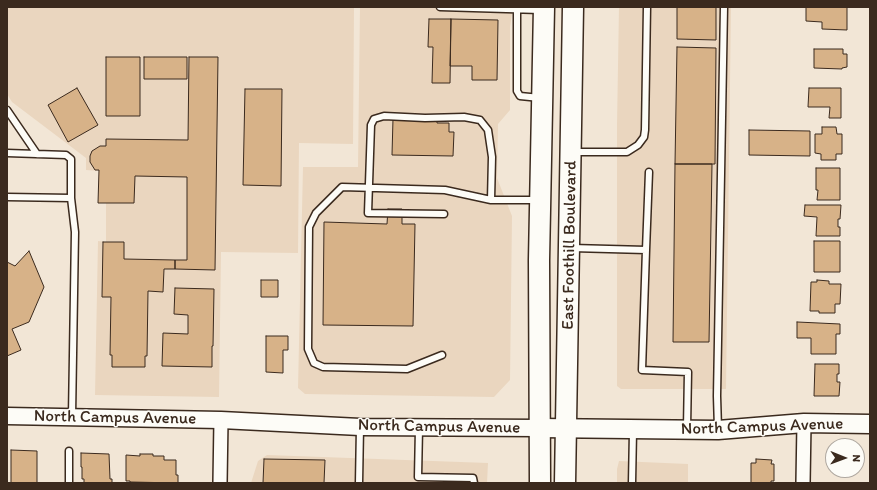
<!DOCTYPE html>
<html>
<head>
<meta charset="utf-8">
<style>
	body { margin:0 }
	#map { position:relative; width:877px; height:490px; overflow:hidden; background:#f2e6d6; font-family:Itim,sans-serif }
	canvas { display:block }
	.frame { position:absolute; inset:0; border:8px solid #3b2a1e; pointer-events:none }
	.north { position:absolute; left:825px; top:438px; width:40px; height:40px; box-sizing:border-box; background:#fdfcf7; border:1px solid #afa8a0; border-radius:50%; rotate:91deg; font-size:11px; font-weight:700; line-height:16px; text-align:center; color:#3b2a1e }
	.north::after { content:''; display:block; margin:auto; width:14px; height:18px; background:#3b2a1e; clip-path:polygon(50% 0,100% 100%,50% 72%,0 100%) }
</style>
</head>
<body>
<div id="map">
<canvas width="877" height="490"></canvas>
<div class="frame"></div>
<div class="north">N</div>
</div>
<script>
const context = document.querySelector('canvas').getContext('2d');
context.lineJoin = 'round';
function fillPath(path, color) {
  context.fillStyle = color;
  context.fill(path, 'evenodd');
}
function shape(rows) {
  const path = new Path2D();
  for (const r of rows) {
    path.moveTo(r[0], r[1]);
    for (let i = 2; i < r.length; i += 2) path.lineTo(r[i], r[i + 1]);
  }
  return path;
}
function strokePath(path, color, width, dash) {
  context.strokeStyle = color;
  context.lineWidth = width;
  context.lineCap = dash ? 'butt' : 'round';
  context.setLineDash(dash || []);
  context.stroke(path);
}
function write(font, color, halo, rows, align = 'center') {
  context.font = font + ' Itim,sans-serif';
  context.lineWidth = 3;
  context.setLineDash([]);
  context.textBaseline = 'middle';
  context.strokeStyle = halo;
  context.fillStyle = color;
  for (const [text, x, y, turn = 0] of rows) {
    context.save();
    context.translate(x, y);
    context.rotate((+turn || 0) * Math.PI / 180);
    context.textAlign = isNaN(turn) ? turn : align;
    if (halo) context.strokeText(text, 0, 0);
    context.fillText(text, 0, 0);
    context.restore();
  }
}
fillPath(shape([
	[7,7,354,7,353,144,299,143,298,253,221,252,219,397,95,395,98,241,106,242,106,203,98,203,99,171,86,170,86,158,12,102,7,94],
	[360,7,513,7,510,27,510,110,498,124,497,178,512,216,510,380,494,397,305,394,298,388,303,167,358,167],
	[619,7,731,7,726,389,621,389,617,386,617,125],
	[267,455,488,463,487,483,251,483,258,461],
	[619,461,688,464,688,483,617,483,617,469]
]), '#ead6bf');
const building = shape([
	[677,7,716,7,716,40,677,39,677,7],
	[806,7,847,7,847,30,822,29,822,22,806,21,806,7],
	[429,19,451,19,450,83,432,83,433,47,428,47,429,19],
	[451,19,498,20,497,80,472,80,472,66,450,66,451,19],
	[677,47,716,48,715,164,675,164,677,47],
	[814,49,843,49,843,54,847,54,847,67,842,68,842,69,814,68,814,49],
	[106,57,140,57,140,116,106,116,106,57],
	[144,57,187,57,187,79,144,79,144,57],
	[189,57,218,57,215,270,175,269,175,260,187,260,187,177,135,176,134,203,98,203,99,170,95,170,90,162,90,156,92,151,100,146,106,146,106,139,188,140,189,57],
	[77,88,98,125,68,142,48,105,77,88],
	[809,88,841,88,841,118,829,118,830,107,808,107,809,88],
	[245,89,282,89,281,186,243,185,245,89],
	[393,119,437,120,437,123,449,123,449,132,454,132,453,156,392,155,393,119],
	[822,127,836,127,837,134,842,134,842,154,836,154,836,160,821,160,821,154,815,153,815,134,822,134,822,127],
	[749,130,810,131,810,156,749,155,749,130],
	[675,164,712,164,709,342,673,342,675,164],
	[816,168,840,168,840,200,817,200,818,190,816,190,816,168],
	[805,205,841,205,840,219,838,219,838,227,840,227,840,236,816,236,817,217,804,216,805,205],
	[388,209,402,209,402,224,415,224,413,326,323,325,324,222,387,224,388,209],
	[814,241,840,241,840,272,814,272,814,241],
	[103,242,124,242,124,259,175,260,175,269,164,269,163,292,148,291,147,356,145,356,145,367,112,367,112,355,110,355,111,297,102,297,103,242],
	[29,251,44,287,29,322,12,329,21,350,7,356,7,262,15,266,29,251],
	[261,280,278,280,278,297,261,297,261,280],
	[817,280,829,281,829,284,841,284,840,304,835,304,835,313,819,313,819,311,810,311,811,282,817,282,817,280],
	[175,288,214,289,213,346,212,346,212,367,162,366,163,333,188,334,188,315,174,314,175,288],
	[797,322,840,324,840,334,836,334,836,354,811,354,811,338,797,338,797,322],
	[266,336,288,336,288,350,283,350,283,373,266,372,266,336],
	[815,364,839,364,839,374,837,374,837,382,840,382,839,396,814,396,815,364],
	[11,450,37,451,37,483,11,483,11,450],
	[81,453,109,454,110,479,112,479,112,483,84,483,84,479,82,479,82,467,81,467,81,453],
	[140,454,153,454,153,456,164,456,164,460,176,460,176,475,178,475,178,483,130,482,130,481,126,481,126,455,140,456,140,454],
	[264,459,325,460,324,483,263,483,264,459],
	[756,459,772,460,771,464,774,464,774,481,771,481,771,483,751,483,751,463,756,463,756,459]
]);
fillPath(building, '#d7b288');
strokePath(building, '#3b2a1e', 1);
const service = shape([
	[440,7,540,10],
	[517,9,517,91,520,96,540,98],
	[7,110,37,154],
	[574,152,627,152,638,145,644,137,645,130,647,7],
	[7,153,66,155,71,159,71,198,7,197],
	[71,198,75,232,72,416],
	[444,214,368,213,371,125,374,119,384,116,425,118,464,117,480,120,488,130,492,157,491,200],
	[572,248,646,250,642,370,688,372,687,428],
	[646,250,649,172],
	[442,355,407,369,323,367,314,363,308,349,309,227,316,213,342,187,445,190,491,200,537,200],
	[419,428,418,477,473,478,474,483],
	[718,429,717,396,724,7],
	[69,483,69,451],
	[359,483,360,427],
	[632,483,633,431]
]);
const minor = shape([
	[220,483,221,420],
	[803,483,804,423]
]);
const tertiary = shape([
	[7,416,221,420,360,427,540,428]
]);
const secondary = shape([
	[540,428,718,430,804,423,870,424]
]);
const primary = shape([
	[540,483,539,260,544,7],
	[565,483,573,7]
]);
strokePath(service, '#3b2a1e', 9);
strokePath(minor, '#3b2a1e', 16);
strokePath(tertiary, '#3b2a1e', 19);
strokePath(secondary, '#3b2a1e', 21);
strokePath(primary, '#3b2a1e', 23);
strokePath(service, '#fdfcf7', 6);
strokePath(minor, '#fdfcf7', 13);
strokePath(tertiary, '#fdfcf7', 16);
strokePath(secondary, '#fdfcf7', 18);
strokePath(primary, '#fdfcf7', 20);
write('17px', '#3b2a1e', '#fdfcf7', [
	["East Foothill Boulevard",570,245,-89],
	["North Campus Avenue",115,418,1],
	["North Campus Avenue",439,427,1],
	["North Campus Avenue",762,427,-2]
]);
</script>
</body>
</html>
